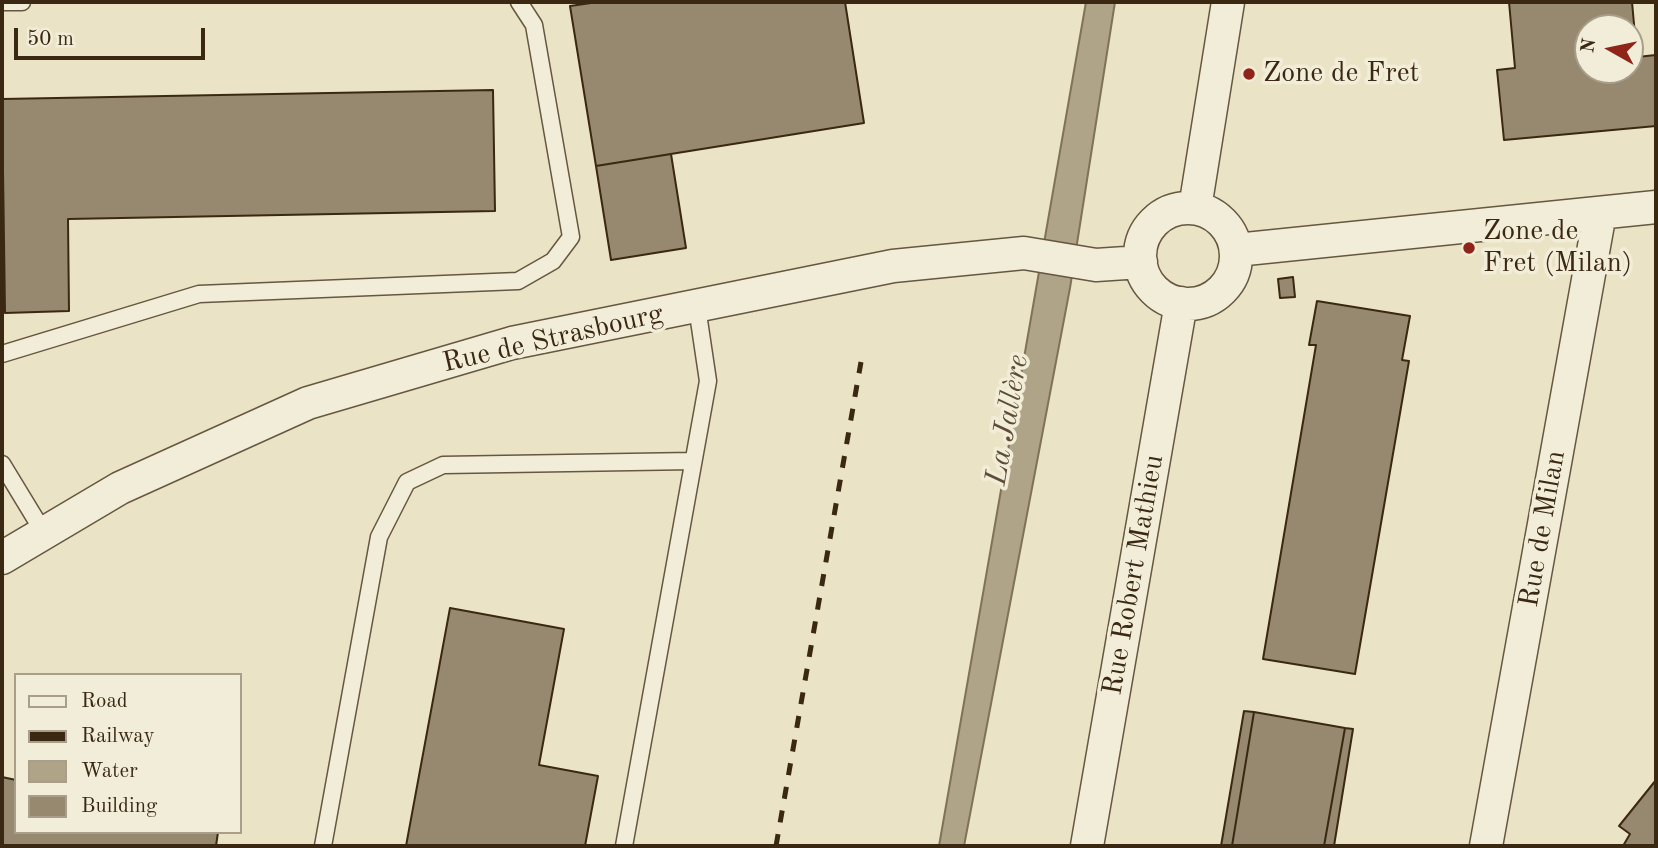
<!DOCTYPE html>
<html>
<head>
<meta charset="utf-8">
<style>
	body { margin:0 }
	#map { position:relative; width:1658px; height:848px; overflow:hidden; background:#ebe3c5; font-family:"Old Standard TT",serif }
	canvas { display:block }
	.frame { position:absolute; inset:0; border:4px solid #3a2813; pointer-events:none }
	.legend { position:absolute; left:14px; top:673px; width:228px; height:161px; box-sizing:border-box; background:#f2edd9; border:2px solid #a89e8a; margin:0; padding:9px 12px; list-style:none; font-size:21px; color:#3a2813 }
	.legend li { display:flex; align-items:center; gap:14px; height:35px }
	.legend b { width:35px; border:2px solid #a89e8a }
	.north { position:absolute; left:1574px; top:14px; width:70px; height:70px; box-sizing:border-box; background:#f2edd9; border:2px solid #a89e8a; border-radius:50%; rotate:279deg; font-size:19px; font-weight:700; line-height:28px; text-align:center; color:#3a2813 }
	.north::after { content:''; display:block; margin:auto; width:24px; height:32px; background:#8f2418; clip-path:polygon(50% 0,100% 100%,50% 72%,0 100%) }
	.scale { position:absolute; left:14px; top:28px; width:191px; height:32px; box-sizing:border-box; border:4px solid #3a2813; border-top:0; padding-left:9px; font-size:21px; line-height:24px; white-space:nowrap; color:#3a2813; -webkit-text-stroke:5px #f2edd9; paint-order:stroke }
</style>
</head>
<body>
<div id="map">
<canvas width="1658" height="848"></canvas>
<div class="frame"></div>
<ul class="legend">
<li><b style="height:9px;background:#f2edd9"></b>Road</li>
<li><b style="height:9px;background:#3a2813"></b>Railway</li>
<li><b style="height:19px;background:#afa388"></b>Water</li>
<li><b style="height:19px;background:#968970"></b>Building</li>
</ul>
<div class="north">N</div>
<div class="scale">50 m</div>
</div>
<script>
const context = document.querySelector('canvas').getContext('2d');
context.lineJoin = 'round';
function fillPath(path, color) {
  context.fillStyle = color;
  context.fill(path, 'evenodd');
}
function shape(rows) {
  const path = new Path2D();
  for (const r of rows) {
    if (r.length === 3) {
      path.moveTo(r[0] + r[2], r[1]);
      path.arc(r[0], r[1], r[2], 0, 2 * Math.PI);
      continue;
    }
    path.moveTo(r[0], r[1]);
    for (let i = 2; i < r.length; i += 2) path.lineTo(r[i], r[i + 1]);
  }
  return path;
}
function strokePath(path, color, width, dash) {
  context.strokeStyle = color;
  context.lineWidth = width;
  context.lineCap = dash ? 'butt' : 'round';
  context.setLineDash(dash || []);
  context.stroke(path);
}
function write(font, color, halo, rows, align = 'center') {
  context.font = font + ' "Old Standard TT",serif';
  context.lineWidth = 7;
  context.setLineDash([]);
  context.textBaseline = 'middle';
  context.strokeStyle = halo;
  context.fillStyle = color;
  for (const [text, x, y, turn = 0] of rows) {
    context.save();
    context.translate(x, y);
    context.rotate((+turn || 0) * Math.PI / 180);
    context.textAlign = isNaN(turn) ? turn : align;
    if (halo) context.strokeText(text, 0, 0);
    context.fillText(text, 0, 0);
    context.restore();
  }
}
const water = shape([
	[1086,2,1115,2,1070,288,964,846,939,846,1086,2]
]);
fillPath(water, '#afa388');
strokePath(water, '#807259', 2);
const building = shape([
	[598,2,845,2,864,123,596,166,570,6,598,2],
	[1509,2,1632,2,1637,57,1656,55,1656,126,1504,140,1497,70,1515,68,1509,2],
	[1588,28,1630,28,1630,70,1588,70,1588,28],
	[493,90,495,211,68,219,69,311,5,313,2,99,493,90],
	[671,154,686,248,611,260,596,166,671,154],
	[1293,277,1295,297,1280,298,1278,279,1293,277],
	[1317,301,1410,316,1402,360,1409,361,1355,674,1263,659,1316,345,1309,345,1317,301],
	[450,608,564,629,539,765,598,776,585,846,406,846,450,608],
	[1244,711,1254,712,1232,846,1221,846,1244,711],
	[1254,712,1345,728,1324,846,1232,846,1254,712],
	[1345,728,1353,729,1334,846,1324,846,1345,728],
	[2,777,16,780,16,832,218,832,216,846,2,846,2,777],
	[1656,780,1656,846,1623,846,1630,834,1619,826,1656,780]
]);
fillPath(building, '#968970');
strokePath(building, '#3a2813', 2);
const service = shape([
	[2,2,22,2],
	[2,354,199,294,518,281,553,261,571,237,534,25,519,2],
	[2,464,44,533],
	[323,846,379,537,407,482,443,465,693,461],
	[624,846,708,381,697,307]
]);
const minor = shape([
	[1195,208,1228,2],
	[1188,256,48],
	[1236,250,1656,207],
	[2,558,120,488,308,403,512,343,893,266,1024,253,1096,265,1141,262],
	[1087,846,1181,303],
	[1486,846,1600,213]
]);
strokePath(service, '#665740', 19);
strokePath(minor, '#665740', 35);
strokePath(service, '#f2edd9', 16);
strokePath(minor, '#f2edd9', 32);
strokePath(shape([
	[776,846,861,362]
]), '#3a2813', 5, [12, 12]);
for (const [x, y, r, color] of [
	[1249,74,7,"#8f2418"],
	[1469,248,7,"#8f2418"]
]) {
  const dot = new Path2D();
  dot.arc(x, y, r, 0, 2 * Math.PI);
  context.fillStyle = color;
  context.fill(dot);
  strokePath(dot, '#f2edd9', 2.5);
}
write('28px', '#3a2813', '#f2edd9', [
	["Zone de Fret",1263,74],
	["Zone de",1483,232],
	["Fret (Milan)",1483,264]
], 'left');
write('28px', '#3a2813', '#f2edd9', [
	["Rue de Strasbourg",553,339,-13],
	["Rue de Milan",1543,529,-80],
	["Rue Robert Mathieu",1134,575,-80]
]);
write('italic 30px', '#5d4d36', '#f2edd9', [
	["La Jallère",1008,420,-80]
]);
</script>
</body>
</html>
